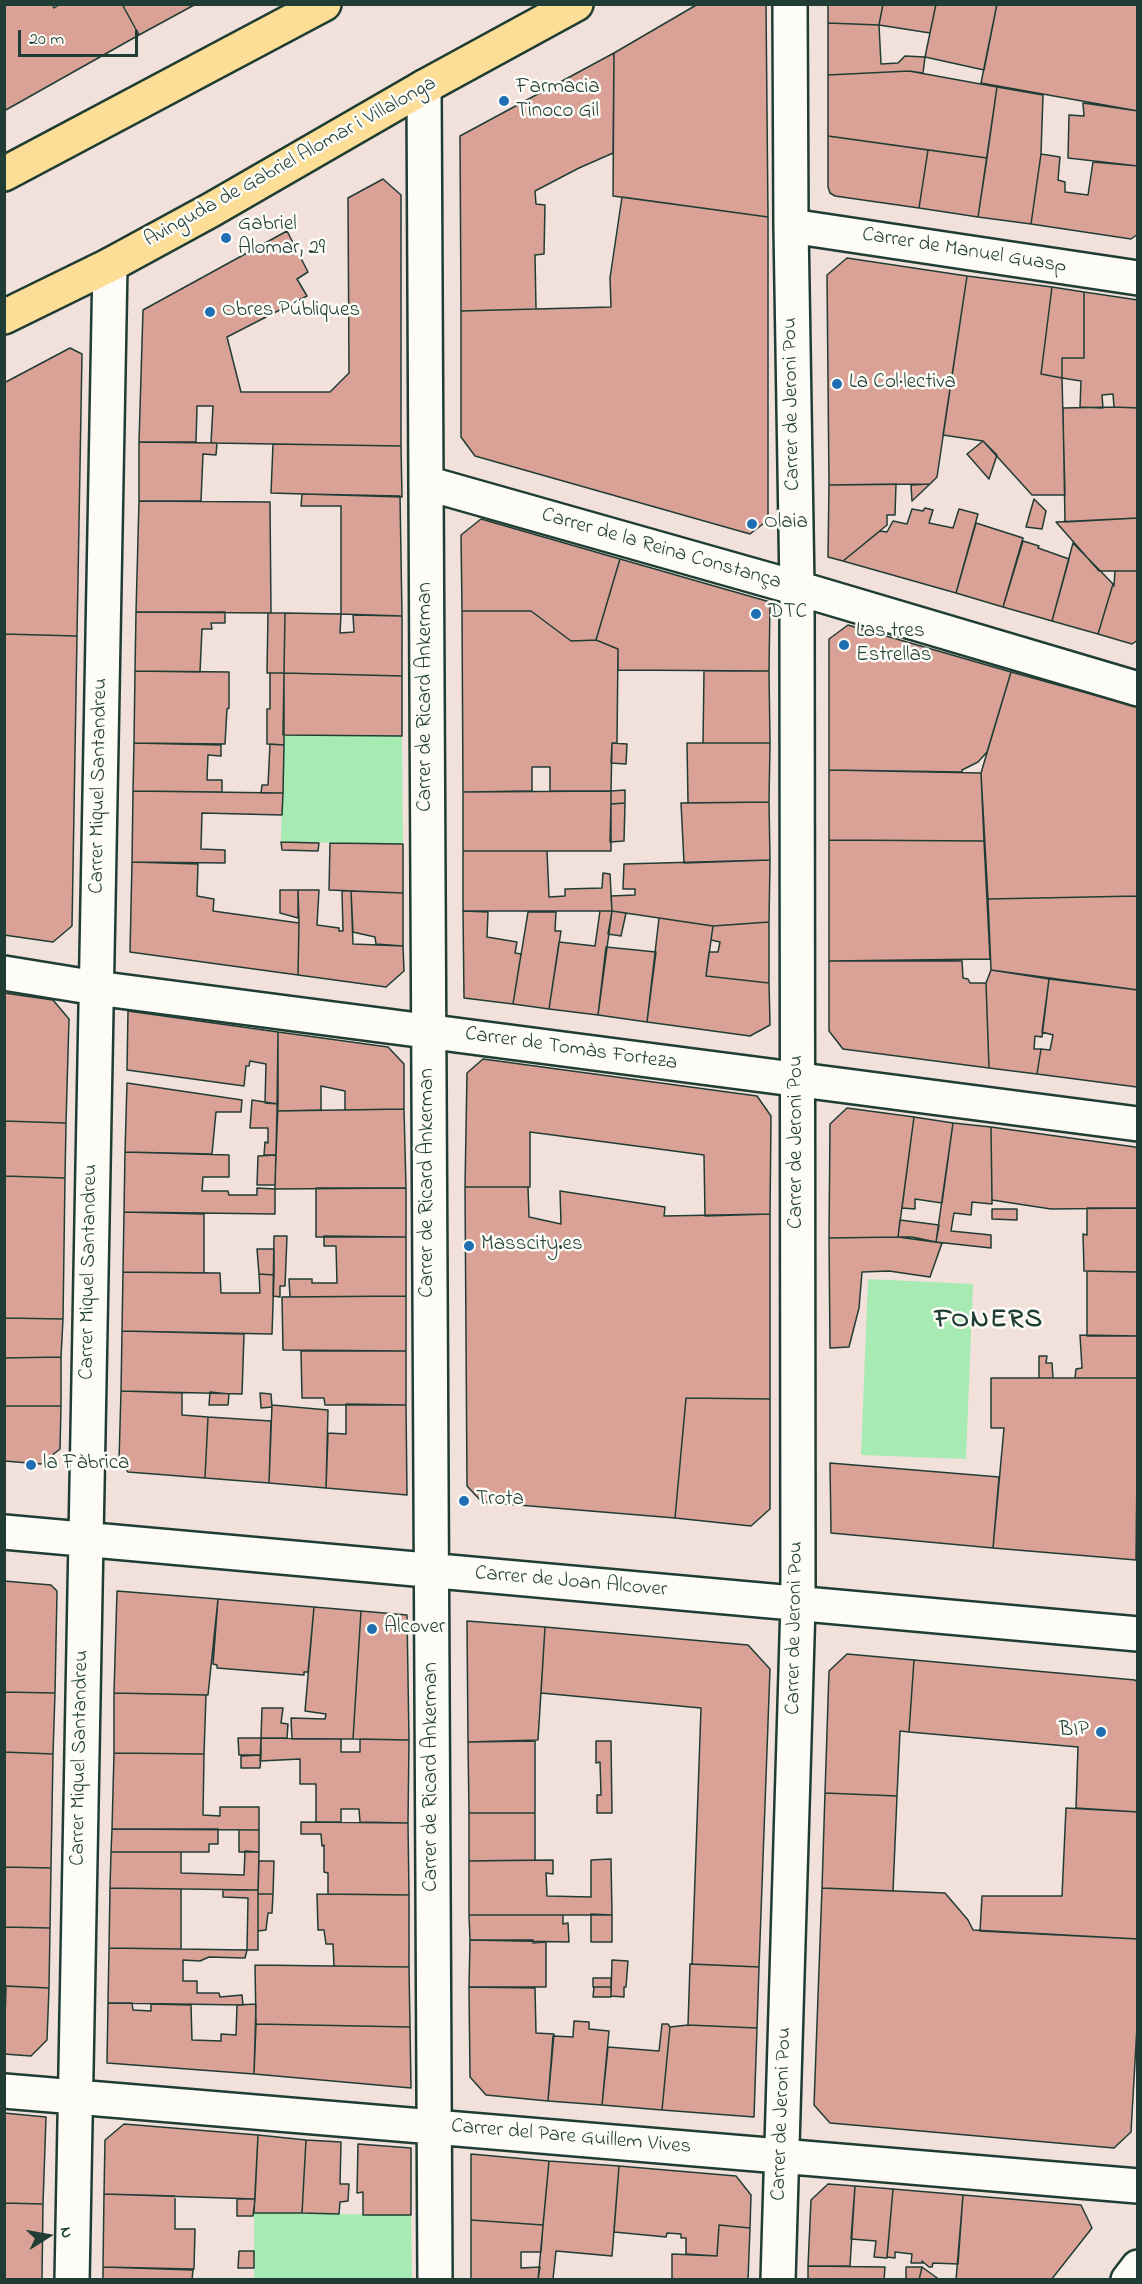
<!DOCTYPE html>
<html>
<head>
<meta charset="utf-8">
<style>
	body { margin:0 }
	#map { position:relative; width:1142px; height:2284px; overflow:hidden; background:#f2e1da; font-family:"Indie Flower",sans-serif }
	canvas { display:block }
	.frame { position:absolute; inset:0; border:6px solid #1f3d34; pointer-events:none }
	.north { position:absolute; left:18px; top:2206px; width:60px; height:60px; -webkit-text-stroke:4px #fdfcf7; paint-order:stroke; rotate:79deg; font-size:16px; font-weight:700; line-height:24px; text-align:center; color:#1f3d34 }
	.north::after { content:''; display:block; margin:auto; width:21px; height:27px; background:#1f3d34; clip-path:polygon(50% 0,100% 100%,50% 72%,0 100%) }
	.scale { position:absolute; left:18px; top:30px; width:120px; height:27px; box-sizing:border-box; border:3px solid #1f3d34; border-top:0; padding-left:8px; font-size:18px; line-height:21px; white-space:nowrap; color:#1f3d34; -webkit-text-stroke:4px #fdfcf7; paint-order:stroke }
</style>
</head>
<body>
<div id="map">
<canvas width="1142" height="2284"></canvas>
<div class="frame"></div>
<div class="north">N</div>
<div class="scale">20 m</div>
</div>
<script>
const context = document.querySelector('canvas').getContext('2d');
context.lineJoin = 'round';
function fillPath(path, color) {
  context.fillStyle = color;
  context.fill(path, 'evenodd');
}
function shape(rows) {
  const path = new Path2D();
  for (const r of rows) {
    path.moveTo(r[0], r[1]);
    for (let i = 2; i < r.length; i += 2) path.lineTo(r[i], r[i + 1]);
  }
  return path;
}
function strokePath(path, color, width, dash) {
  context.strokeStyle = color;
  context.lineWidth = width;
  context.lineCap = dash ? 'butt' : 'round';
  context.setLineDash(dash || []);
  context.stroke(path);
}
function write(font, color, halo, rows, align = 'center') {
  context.font = font + ' "Indie Flower",sans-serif';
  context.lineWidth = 5;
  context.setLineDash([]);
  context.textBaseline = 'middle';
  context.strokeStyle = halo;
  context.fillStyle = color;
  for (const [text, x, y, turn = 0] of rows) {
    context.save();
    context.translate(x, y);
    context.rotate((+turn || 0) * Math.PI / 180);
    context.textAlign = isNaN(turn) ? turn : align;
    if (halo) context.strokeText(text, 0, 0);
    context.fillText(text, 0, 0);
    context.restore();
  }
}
fillPath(shape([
	[283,735,402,736,403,844,281,842],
	[868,1279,973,1284,966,1459,861,1455],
	[254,2213,411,2215,412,2279,254,2280]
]), '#a8eab4');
const building = shape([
	[4,4,52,4,54,8,60,4,122,4,139,35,4,111,4,4],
	[122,4,196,4,139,35,122,4],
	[698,4,766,4,768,217,613,196,614,53,698,4],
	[828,4,883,4,879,25,828,23,828,4],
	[883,4,936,4,930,33,879,25,883,4],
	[936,4,997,4,984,70,925,57,936,4],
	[997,4,1138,4,1138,111,981,83,997,4],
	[828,23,879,25,881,64,898,63,905,56,925,57,923,73,909,71,828,75,828,23],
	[614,53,613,153,579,168,535,191,536,204,545,205,544,254,535,255,536,309,461,311,460,136,614,53],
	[909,71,997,87,987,158,828,136,828,75,909,71],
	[997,87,1043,95,1041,154,1031,224,978,217,997,87],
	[1083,103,1138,111,1138,166,1068,158,1069,115,1084,116,1083,103],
	[828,136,928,150,919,208,835,196,830,193,828,187,828,136],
	[928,150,987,158,978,217,919,208,928,150],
	[1041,154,1060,157,1058,180,1065,182,1065,192,1088,195,1093,162,1138,166,1138,234,1131,239,1031,224,1041,154],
	[383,179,401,195,401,446,211,443,213,406,197,406,196,442,139,442,143,310,287,231,308,272,297,279,307,296,227,337,241,392,330,392,349,373,348,198,383,179],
	[622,197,768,217,768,520,750,534,475,456,461,437,461,311,611,307,610,278,622,197],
	[847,258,967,276,937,477,930,484,829,485,827,275,847,258],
	[967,276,1052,287,1041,374,1062,378,1065,495,1032,495,983,441,943,435,967,276],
	[1052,287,1084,292,1084,358,1062,358,1062,378,1041,374,1052,287],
	[1084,292,1138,300,1138,408,1114,407,1113,394,1102,395,1103,408,1080,407,1081,381,1062,378,1062,358,1084,358,1084,292],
	[70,348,82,354,77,636,4,634,4,383,70,348],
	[1114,407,1138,408,1138,518,1065,522,1063,408,1114,407],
	[983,441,997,455,989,479,967,454,983,441],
	[139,442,217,443,216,455,203,454,201,501,139,501,139,442],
	[273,444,401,446,402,497,271,493,273,444],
	[896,484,895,515,887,515,887,525,843,561,828,557,829,485,896,484],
	[930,484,912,501,911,485,930,484],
	[302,494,400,496,402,616,341,614,341,506,301,506,302,494],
	[1034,499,1046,511,1042,529,1026,527,1034,499],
	[139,501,270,502,271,613,136,612,139,501],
	[925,508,933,510,929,523,953,528,959,509,978,514,956,593,843,561,880,531,887,532,893,521,907,524,912,509,923,511,925,508],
	[1138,518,1138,571,1099,571,1056,522,1138,518],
	[481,519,620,559,596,640,571,641,531,611,462,611,461,535,481,519],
	[976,523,1023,538,1003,607,956,593,976,523],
	[1023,541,1039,546,1038,548,1069,559,1052,621,1003,607,1023,541],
	[1073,543,1113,584,1098,634,1052,621,1073,543],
	[620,559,770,602,769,671,618,670,618,649,596,640,620,559],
	[1115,571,1138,571,1138,640,1132,644,1098,634,1113,584,1114,586,1115,571],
	[462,611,531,611,571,641,596,640,618,649,617,743,612,743,611,791,550,791,550,767,532,767,532,791,463,792,462,611],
	[136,612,225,612,225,623,211,623,212,629,202,629,200,672,135,671,136,612],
	[268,613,285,613,284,673,267,673,268,613],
	[285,613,341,614,340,633,354,632,353,615,402,616,402,676,284,673,285,613],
	[848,625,1011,672,987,752,978,762,962,770,962,772,829,770,829,639,848,625],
	[4,634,77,636,72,926,53,942,4,935,4,634],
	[135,671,229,672,229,708,227,709,225,744,134,743,135,671],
	[704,671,769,671,770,743,703,743,704,671],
	[1011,672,1138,707,1138,896,988,899,981,773,1011,672],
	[270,673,284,673,284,745,267,744,267,709,270,709,270,673],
	[284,673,402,676,402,736,283,735,284,673],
	[134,743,221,745,221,756,208,755,207,780,222,780,222,792,133,791,134,743],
	[612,743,627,744,626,764,611,763,612,743],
	[687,743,770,743,769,802,688,803,687,743],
	[270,744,284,745,283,793,261,793,262,785,268,785,270,744],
	[829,770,981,773,984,841,829,840,829,770],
	[625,790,625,803,611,804,611,791,625,790],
	[133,791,283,793,282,815,202,813,201,849,225,850,225,863,132,862,133,791],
	[611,791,611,851,463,851,463,792,611,791],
	[769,802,770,860,684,863,681,803,769,802],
	[625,803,624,841,610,842,611,804,625,803],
	[829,840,984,841,990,959,829,961,829,840],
	[281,842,319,843,318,851,282,850,281,842],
	[330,843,403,844,403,893,329,890,330,843],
	[463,851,547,851,549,897,565,896,565,889,602,888,603,873,610,874,612,911,463,911,463,851],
	[770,860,769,922,713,926,612,911,611,896,635,895,635,889,623,889,624,864,770,860],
	[132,862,198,864,197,896,214,899,213,911,299,923,298,975,130,952,132,862],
	[280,890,298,890,298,918,280,913,280,890],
	[298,890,319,890,317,925,339,928,339,931,343,931,342,891,351,891,353,944,403,946,404,971,386,987,298,975,299,923,298,890],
	[351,891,403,893,403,946,376,944,375,937,353,932,351,891],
	[1138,896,1138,990,991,970,988,899,1138,896],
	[463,911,488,912,487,937,517,942,515,953,521,954,513,1004,464,998,463,911],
	[600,911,612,911,598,1015,549,1009,559,942,595,946,600,911],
	[612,911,626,913,621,936,608,934,612,911],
	[528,912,556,912,555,931,561,931,549,1009,513,1004,528,912],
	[659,918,713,926,706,976,769,983,770,1025,750,1036,647,1022,659,918],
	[769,922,769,983,706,976,709,952,718,952,720,942,711,940,713,926,769,922],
	[606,947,656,952,647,1022,598,1015,606,947],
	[829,961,962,961,963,978,968,979,970,983,986,983,989,1068,843,1049,829,1031,829,961],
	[991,970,1049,979,1042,1037,1035,1036,1034,1049,1041,1049,1037,1074,989,1068,986,983,991,970],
	[1049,979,1138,990,1137,1087,1037,1074,1041,1049,1050,1050,1053,1035,1042,1032,1049,979],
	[4,993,53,1000,69,1019,66,1123,4,1121,4,993],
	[128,1011,278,1032,278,1104,265,1103,266,1064,250,1061,249,1066,246,1066,244,1086,127,1070,128,1011],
	[278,1032,388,1047,404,1064,404,1109,345,1110,345,1091,321,1086,321,1110,277,1111,278,1032],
	[483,1059,757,1096,771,1116,770,1214,705,1216,704,1155,530,1132,530,1187,465,1187,467,1073,483,1059],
	[127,1083,242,1100,241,1112,216,1112,212,1154,125,1152,127,1083],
	[252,1100,278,1104,276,1155,264,1155,265,1142,268,1143,268,1128,250,1128,252,1100],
	[847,1108,914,1117,898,1237,829,1238,830,1124,847,1108],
	[404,1109,406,1188,275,1189,277,1111,404,1109],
	[914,1117,953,1123,942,1203,915,1199,915,1209,902,1208,914,1117],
	[4,1121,66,1123,65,1178,4,1176,4,1121],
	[953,1123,991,1127,992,1204,972,1202,971,1215,954,1213,951,1231,991,1235,991,1248,936,1242,953,1123],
	[991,1127,1135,1147,1138,1149,1138,1208,1051,1209,992,1200,991,1127],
	[125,1152,229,1155,229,1177,203,1177,202,1191,228,1191,229,1195,257,1195,257,1188,275,1189,275,1214,124,1212,125,1152],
	[276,1155,275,1185,257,1185,258,1156,276,1155],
	[4,1176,65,1178,63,1319,4,1318,4,1176],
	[465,1187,528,1187,529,1217,561,1224,560,1191,665,1207,664,1216,770,1214,770,1399,686,1398,675,1518,482,1502,467,1486,465,1187],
	[316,1188,406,1188,406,1237,316,1237,316,1188],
	[1087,1208,1138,1208,1138,1272,1084,1271,1083,1234,1087,1235,1087,1208],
	[992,1209,1017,1209,1017,1220,992,1219,992,1209],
	[124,1212,204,1214,204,1273,123,1272,124,1212],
	[900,1220,939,1225,936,1242,912,1237,898,1237,900,1220],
	[274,1236,287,1236,285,1286,280,1286,280,1297,273,1296,274,1236],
	[324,1236,406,1237,406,1296,290,1297,289,1279,312,1279,312,1283,337,1283,336,1246,324,1246,324,1236],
	[898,1237,942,1243,930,1277,889,1271,862,1272,859,1308,849,1347,830,1348,829,1238,898,1237],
	[257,1249,274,1249,274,1275,259,1274,257,1249],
	[1087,1271,1138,1272,1138,1336,1087,1336,1087,1271],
	[123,1272,220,1273,221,1293,260,1293,259,1274,274,1275,272,1334,122,1331,123,1272],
	[406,1296,406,1351,283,1350,282,1297,406,1296],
	[4,1318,63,1319,61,1357,4,1358,4,1318],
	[122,1331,244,1334,242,1394,121,1391,122,1331],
	[1080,1335,1138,1336,1138,1378,1075,1378,1076,1369,1082,1368,1080,1335],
	[301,1351,406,1351,406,1405,325,1405,324,1398,302,1398,301,1351],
	[1039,1356,1047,1356,1046,1363,1052,1363,1053,1378,1039,1378,1039,1356],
	[61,1357,61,1406,4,1406,4,1358,61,1357],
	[991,1378,1138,1378,1136,1560,993,1548,1004,1428,991,1428,991,1378],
	[121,1391,182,1393,182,1415,208,1417,205,1478,128,1472,119,1461,121,1391],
	[210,1392,229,1394,228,1405,209,1405,210,1392],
	[260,1393,271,1394,272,1407,261,1408,260,1393],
	[686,1398,770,1399,770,1509,751,1526,675,1518,686,1398],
	[346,1404,406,1405,407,1495,326,1488,328,1433,346,1434,346,1404],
	[272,1405,328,1410,326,1488,269,1483,272,1405],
	[4,1406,61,1406,60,1449,41,1464,4,1461,4,1406],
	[208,1417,271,1421,269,1483,205,1478,208,1417],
	[830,1463,999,1477,993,1548,831,1533,830,1463],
	[4,1581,51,1585,57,1591,55,1693,4,1692,4,1581],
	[117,1591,218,1599,208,1695,114,1693,117,1591],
	[218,1599,314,1607,308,1672,304,1672,304,1675,217,1668,217,1665,213,1664,218,1599],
	[314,1607,361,1611,353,1739,292,1739,291,1718,325,1719,326,1714,305,1711,314,1607],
	[361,1611,407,1615,409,1740,353,1739,361,1611],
	[467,1621,545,1627,538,1740,468,1742,467,1621],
	[545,1627,748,1645,770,1669,759,1967,692,1964,701,1708,541,1693,545,1627],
	[847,1654,914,1660,909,1732,900,1731,897,1796,825,1793,829,1671,847,1654],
	[914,1660,1135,1680,1138,1683,1138,1812,1076,1808,1078,1747,909,1732,914,1660],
	[4,1692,55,1693,53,1754,4,1752,4,1692],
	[114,1693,206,1695,204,1754,114,1753,114,1693],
	[262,1708,283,1708,281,1723,288,1724,287,1738,261,1738,262,1708],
	[238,1738,261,1738,261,1755,239,1755,238,1738],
	[261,1738,341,1739,341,1752,360,1752,360,1739,409,1740,408,1823,360,1822,359,1809,341,1809,341,1822,316,1822,316,1784,300,1784,300,1759,260,1761,261,1738],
	[535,1741,535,1813,469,1813,468,1742,535,1741],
	[596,1741,611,1741,612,1813,597,1813,597,1795,601,1795,600,1762,596,1763,596,1741],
	[4,1752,53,1754,51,1868,4,1867,4,1752],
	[114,1753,204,1754,203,1815,220,1816,220,1807,259,1807,259,1830,112,1829,114,1753],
	[261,1755,260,1768,241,1768,241,1756,261,1755],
	[825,1793,897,1796,893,1891,822,1888,825,1793],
	[1066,1808,1138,1812,1138,1939,980,1931,982,1896,1062,1896,1066,1808],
	[469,1813,535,1813,535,1860,469,1861,469,1813],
	[301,1822,408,1823,409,1895,328,1894,328,1873,324,1872,324,1845,322,1846,321,1834,301,1834,301,1822],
	[112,1829,218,1829,218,1844,209,1844,209,1852,111,1852,112,1829],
	[239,1830,259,1830,259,1852,239,1852,239,1830],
	[245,1851,259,1852,258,1890,110,1888,111,1852,181,1852,181,1873,244,1875,245,1851],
	[611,1859,612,1915,469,1915,469,1861,553,1860,553,1874,546,1873,547,1896,591,1897,591,1860,611,1859],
	[259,1861,274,1861,273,1894,258,1894,259,1861],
	[4,1867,51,1868,50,1928,4,1927,4,1867],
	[110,1888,181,1889,181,1949,109,1948,110,1888],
	[822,1888,945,1893,968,1920,973,1930,1138,1939,1138,2009,1131,2132,1114,2148,830,2123,814,2105,822,1888],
	[223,1890,258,1890,258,1950,247,1950,248,1898,223,1897,223,1890],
	[258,1894,273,1894,272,1913,268,1913,266,1930,258,1931,258,1894],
	[317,1894,409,1895,409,1967,334,1966,333,1944,326,1944,324,1930,318,1930,317,1894],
	[591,1914,612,1915,612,1942,591,1942,591,1914],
	[469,1915,563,1915,563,1924,568,1923,569,1942,470,1940,469,1915],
	[4,1927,50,1928,49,1988,4,1986,4,1927],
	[470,1940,533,1940,533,1943,546,1942,546,1987,469,1987,470,1940],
	[109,1948,247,1950,245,1958,209,1957,200,1961,183,1960,183,1981,197,1981,197,1993,219,1993,220,1997,242,1995,243,2005,108,2003,109,1948],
	[612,1960,628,1961,626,1987,624,1987,624,1997,611,1996,612,1960],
	[690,1964,759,1967,757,2028,688,2025,690,1964],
	[255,1965,409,1967,410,2027,256,2024,255,1965],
	[593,1978,611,1978,611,1987,593,1987,593,1978],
	[6,1986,49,1988,47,2040,31,2056,4,2054,6,1986],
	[469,1987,535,1988,536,2033,554,2034,548,2101,486,2095,470,2077,469,1987],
	[594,1987,611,1987,611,1997,593,1997,594,1987],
	[108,2003,132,2003,133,2010,151,2011,151,2004,191,2005,192,2040,221,2041,221,2034,236,2035,237,2005,256,2004,254,2074,107,2063,108,2003],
	[574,2021,589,2022,589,2029,609,2031,602,2105,548,2101,553,2036,573,2037,574,2021],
	[256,2024,410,2027,411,2088,254,2074,256,2024],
	[662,2024,668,2024,670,2027,662,2110,602,2105,608,2047,659,2051,662,2024],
	[688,2025,757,2028,754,2117,662,2110,670,2027,688,2025],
	[4,2113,46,2117,43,2204,4,2203,4,2113],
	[124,2124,258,2135,255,2199,104,2194,105,2140,124,2124],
	[258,2135,306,2140,302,2213,254,2213,258,2135],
	[306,2140,341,2142,340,2184,349,2184,348,2201,340,2202,339,2214,302,2213,306,2140],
	[358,2144,411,2148,411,2215,363,2215,363,2192,357,2193,358,2144],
	[471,2154,549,2161,543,2225,471,2220,471,2154],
	[549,2161,619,2166,612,2256,556,2251,553,2279,557,2280,538,2280,549,2161],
	[619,2166,736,2176,751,2195,750,2228,719,2225,717,2256,686,2254,686,2238,681,2238,681,2234,667,2233,666,2237,614,2232,619,2166],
	[828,2184,855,2186,850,2266,808,2266,811,2200,828,2184],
	[855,2186,893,2189,887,2258,874,2257,876,2241,851,2239,855,2186],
	[893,2189,963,2195,958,2264,933,2263,932,2267,929,2267,922,2261,923,2263,911,2263,912,2254,895,2252,895,2258,887,2257,893,2189],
	[104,2194,175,2196,175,2229,195,2229,194,2269,103,2267,104,2194],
	[963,2195,1081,2205,1092,2228,1051,2280,956,2280,963,2195],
	[237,2199,255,2199,253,2216,237,2216,237,2199],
	[4,2203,43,2204,42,2280,4,2280,4,2203],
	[471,2220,543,2225,541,2252,521,2252,521,2268,540,2267,538,2280,471,2280,471,2220],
	[719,2225,750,2228,748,2280,672,2280,672,2254,717,2256,719,2225],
	[239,2251,254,2251,254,2268,238,2268,239,2251],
	[808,2266,885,2267,884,2280,808,2280,808,2266],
	[103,2267,193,2270,192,2280,103,2280,103,2267],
	[906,2267,922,2267,919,2280,906,2280,906,2267],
	[922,2267,940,2280,919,2280,922,2267]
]);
fillPath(building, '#daa197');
strokePath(building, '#1f3d34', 1.5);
const minor = shape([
	[424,87,435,2280],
	[791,226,1138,278],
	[426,483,797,588,1138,689],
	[4,973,96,988,1138,1124],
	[4,1532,1138,1634],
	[4,2091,1138,2186],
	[72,2280,110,265],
	[778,2280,798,1604,797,588,791,226,790,4],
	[1128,2280,1138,2267]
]);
const major = shape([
	[4,174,324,4],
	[4,317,110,265,211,210,424,87,576,4]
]);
strokePath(minor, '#1f3d34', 38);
strokePath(major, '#1f3d34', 38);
strokePath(minor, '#fdfcf7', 33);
strokePath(major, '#fdde96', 33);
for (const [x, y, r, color] of [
	[504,101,6,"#1f6fb2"],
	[226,238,6,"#1f6fb2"],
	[210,312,6,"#1f6fb2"],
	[837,384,6,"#1f6fb2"],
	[752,524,6,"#1f6fb2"],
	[756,614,6,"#1f6fb2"],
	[844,645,6,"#1f6fb2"],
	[469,1246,6,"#1f6fb2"],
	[31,1465,6,"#1f6fb2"],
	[464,1501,6,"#1f6fb2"],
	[372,1629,6,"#1f6fb2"],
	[1101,1732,6,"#1f6fb2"]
]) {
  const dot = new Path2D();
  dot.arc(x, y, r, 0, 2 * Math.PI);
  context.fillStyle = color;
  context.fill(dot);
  strokePath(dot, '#fdfcf7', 2);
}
write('21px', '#1f3d34', '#fdfcf7', [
	["Farmacia",516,89],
	["Tinoco Gil",516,113],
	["Gabriel",238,226],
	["Alomar, 29",238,250],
	["Obres Públiques",222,312],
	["La Col·lectiva",849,384],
	["Olaia",764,524],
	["DTC",768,614],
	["Las tres",856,633],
	["Estrellas",856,657],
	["Masscity.es",481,1246],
	["la Fàbrica",43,1465],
	["Trota",476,1501],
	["Alcover",384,1629],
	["BIP",1089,1732,"right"]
], 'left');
write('21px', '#1f3d34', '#fdfcf7', [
	["Avinguda de Gabriel Alomar i Villalonga",291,163,-29],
	["Carrer de Manuel Guasp",964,252,9],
	["Carrer de Jeroni Pou",793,404,-91],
	["Carrer de la Reina Constança",661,550,16],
	["Carrer de Ricard Ankerman",427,697,-90],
	["Carrer Miquel Santandreu",100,786,-89],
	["Carrer de Tomàs Forteza",571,1050,8],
	["Carrer de Jeroni Pou",798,1142,-90],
	["Carrer de Ricard Ankerman",429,1183,-90],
	["Carrer Miquel Santandreu",90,1272,-89],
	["Carrer de Joan Alcover",571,1583,5],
	["Carrer de Jeroni Pou",796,1628,-89],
	["Carrer Miquel Santandreu",81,1758,-89],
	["Carrer de Ricard Ankerman",433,1777,-90],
	["Carrer de Jeroni Pou",783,2114,-88],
	["Carrer del Pare Guillem Vives",571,2138,5]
]);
context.letterSpacing = '1.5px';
write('bold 27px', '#1f3d34', '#fdfcf7', [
	["FONERS",989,1322]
]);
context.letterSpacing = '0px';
</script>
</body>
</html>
